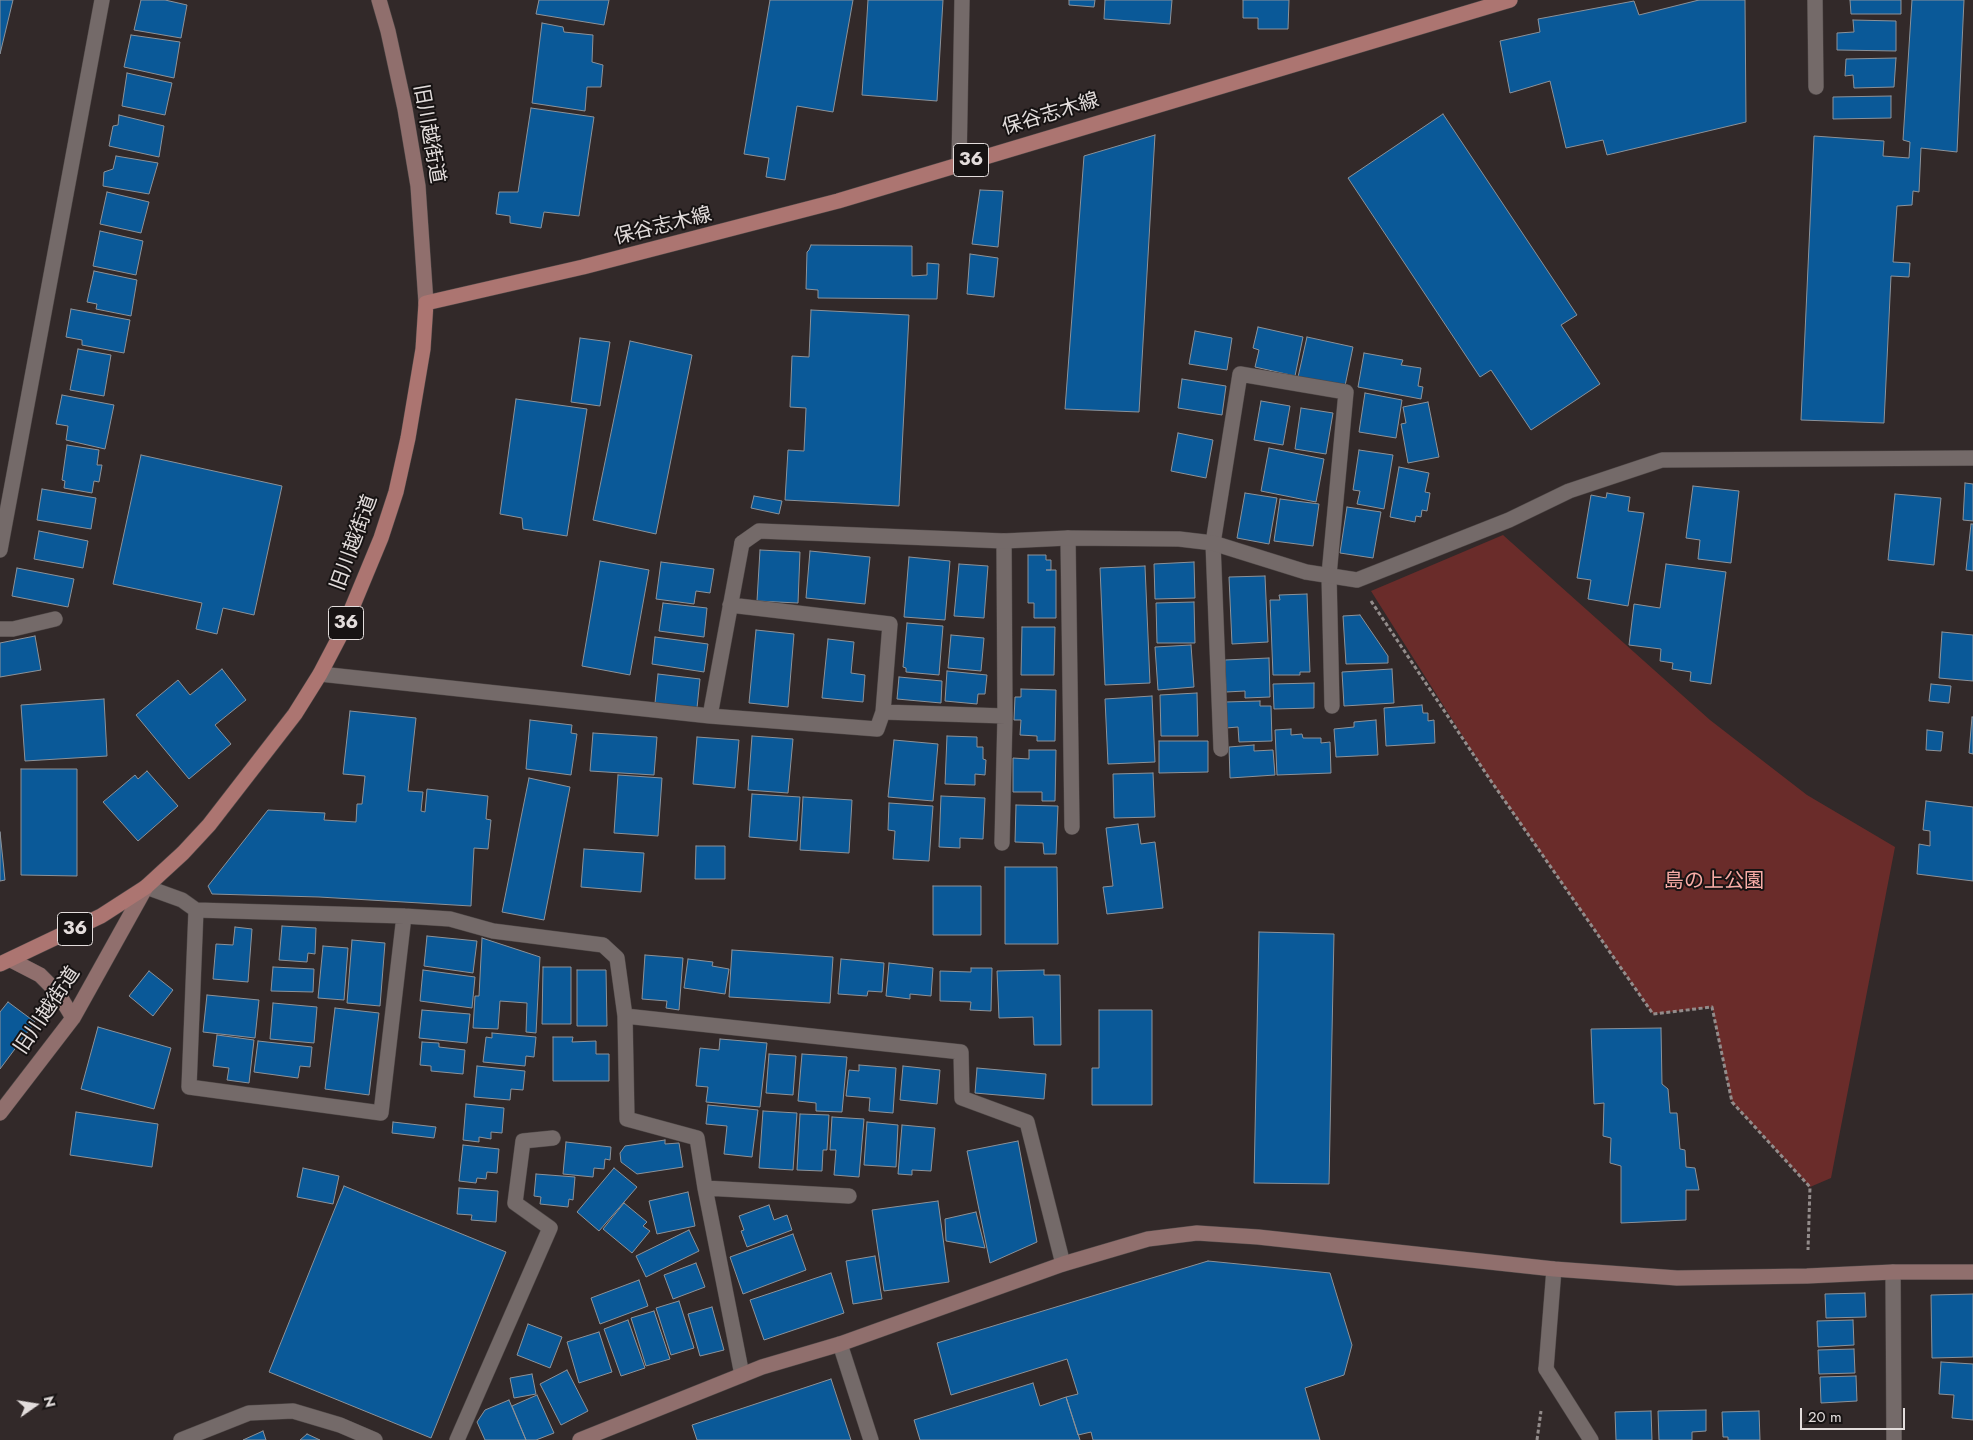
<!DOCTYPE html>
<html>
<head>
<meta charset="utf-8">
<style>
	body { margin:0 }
	#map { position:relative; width:1973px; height:1440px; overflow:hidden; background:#322929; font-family:Jost,sans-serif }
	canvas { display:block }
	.north { position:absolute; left:10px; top:1380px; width:50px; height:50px; -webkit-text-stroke:4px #171313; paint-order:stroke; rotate:77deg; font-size:14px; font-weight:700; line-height:20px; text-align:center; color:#e3dddc }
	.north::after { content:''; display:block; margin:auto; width:18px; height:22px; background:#e3dddc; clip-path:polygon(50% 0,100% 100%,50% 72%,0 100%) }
	.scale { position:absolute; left:1800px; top:1408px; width:105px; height:22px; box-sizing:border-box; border:2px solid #e3dddc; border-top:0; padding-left:6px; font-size:15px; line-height:18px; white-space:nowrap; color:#e3dddc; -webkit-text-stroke:4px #171313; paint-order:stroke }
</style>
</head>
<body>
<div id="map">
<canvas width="1973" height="1440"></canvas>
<div class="north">N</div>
<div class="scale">20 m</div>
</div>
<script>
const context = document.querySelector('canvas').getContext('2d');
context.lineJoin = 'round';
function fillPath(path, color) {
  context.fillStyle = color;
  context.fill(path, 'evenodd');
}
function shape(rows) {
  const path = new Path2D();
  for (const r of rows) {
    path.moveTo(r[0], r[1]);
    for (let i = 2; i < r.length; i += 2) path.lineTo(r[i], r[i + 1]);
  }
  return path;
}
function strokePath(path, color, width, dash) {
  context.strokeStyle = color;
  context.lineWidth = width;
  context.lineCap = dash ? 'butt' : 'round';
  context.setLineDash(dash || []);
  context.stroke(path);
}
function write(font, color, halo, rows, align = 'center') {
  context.font = font + ' Jost,"Noto Sans JP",sans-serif';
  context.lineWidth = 4;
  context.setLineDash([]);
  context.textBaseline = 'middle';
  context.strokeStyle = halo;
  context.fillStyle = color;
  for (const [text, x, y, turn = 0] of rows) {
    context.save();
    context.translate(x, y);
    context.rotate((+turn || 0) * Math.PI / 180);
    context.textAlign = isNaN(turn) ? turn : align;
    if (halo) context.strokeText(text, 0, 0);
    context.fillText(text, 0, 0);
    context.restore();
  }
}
fillPath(shape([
	[1503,535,1710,720,1807,795,1895,847,1831,1178,1810,1187,1732,1102,1712,1007,1653,1014,1491,781,1371,591]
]), '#6a2c2a');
const building = shape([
	[0,0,13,0,0,54,0,0],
	[141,0,165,0,187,5,181,38,134,30,141,0],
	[539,0,609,0,604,25,536,14,539,0],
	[770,0,853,0,833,112,797,106,785,180,766,177,769,158,744,154,770,0],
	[868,0,943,0,937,101,862,95,868,0],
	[1069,0,1095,0,1094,7,1069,5,1069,0],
	[1105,0,1172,0,1170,24,1104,19,1105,0],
	[1243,0,1289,0,1288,29,1258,29,1258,18,1243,18,1243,0],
	[1699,0,1745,0,1746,122,1607,155,1603,140,1566,148,1550,81,1510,93,1500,41,1540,32,1538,19,1634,1,1639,15,1699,0],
	[1850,0,1901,0,1901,14,1851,14,1850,0],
	[1912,0,1964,0,1957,152,1921,148,1919,192,1913,191,1912,205,1897,206,1893,262,1910,263,1909,277,1891,276,1884,423,1801,420,1814,136,1884,141,1883,156,1909,158,1910,142,1903,140,1912,0],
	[1853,20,1896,21,1896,51,1837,50,1837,33,1854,32,1853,20],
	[542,23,563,27,564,32,593,35,592,62,603,65,601,87,587,87,585,111,532,103,542,23],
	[131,35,180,42,174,78,124,67,131,35],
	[1896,58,1894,87,1854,88,1853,75,1845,76,1846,59,1896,58],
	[127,73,172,83,165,115,122,106,127,73],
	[1891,96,1891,118,1833,119,1833,97,1891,96],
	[531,108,594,117,579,216,544,212,541,228,510,223,510,216,496,214,499,192,518,192,531,108],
	[1443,114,1577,315,1561,325,1600,384,1531,430,1491,370,1480,377,1348,178,1443,114],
	[119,115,164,126,159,157,109,146,113,126,118,125,119,115],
	[1155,135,1139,412,1065,409,1084,156,1155,135],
	[116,156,158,163,149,194,103,186,104,172,113,169,116,156],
	[980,190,1003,191,998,247,972,244,980,190],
	[107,192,149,202,141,233,100,224,107,192],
	[100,231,143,241,136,275,93,266,100,231],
	[811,245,912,246,912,276,927,275,927,263,939,264,937,299,818,298,818,290,806,289,807,252,809,250,811,245],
	[970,254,998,258,994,297,967,294,970,254],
	[94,271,137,280,131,316,96,309,97,304,87,302,94,271],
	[71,309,130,320,124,353,82,345,82,340,66,337,71,309],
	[811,310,909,315,899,506,785,500,788,450,804,451,806,408,790,407,792,356,809,357,811,310],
	[1258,327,1303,337,1295,376,1255,367,1259,350,1253,348,1258,327],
	[1195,331,1232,338,1227,370,1189,364,1195,331],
	[1307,337,1353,347,1345,386,1298,377,1307,337],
	[580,338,610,342,600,406,571,402,580,338],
	[630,341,692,355,656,534,593,520,630,341],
	[78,349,111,355,104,396,70,390,78,349],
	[1364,353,1403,360,1401,365,1421,368,1418,386,1423,387,1421,399,1358,387,1364,353],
	[1182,379,1226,386,1222,415,1178,408,1182,379],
	[1365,393,1402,400,1396,438,1359,432,1365,393],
	[62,395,114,405,105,449,66,440,68,426,56,424,62,395],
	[516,399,587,409,567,536,523,529,522,518,500,514,516,399],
	[1261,401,1290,406,1283,445,1254,440,1261,401],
	[1428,402,1439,457,1408,463,1401,424,1406,423,1403,407,1428,402],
	[1301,408,1333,413,1326,454,1295,449,1301,408],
	[1178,433,1213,440,1206,478,1171,471,1178,433],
	[67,445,99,450,97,465,102,465,99,482,94,481,92,493,64,488,65,481,62,480,67,445],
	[1269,448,1324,459,1316,502,1261,491,1269,448],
	[1359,450,1393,455,1384,509,1357,504,1360,491,1353,490,1359,450],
	[141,455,282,486,254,615,223,608,217,634,196,629,202,603,113,584,141,455],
	[1399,467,1429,473,1425,492,1430,493,1427,511,1422,510,1421,517,1416,516,1415,522,1390,517,1399,467],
	[1965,483,1973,484,1973,521,1963,520,1965,483],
	[1693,486,1739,491,1731,563,1698,559,1700,540,1686,538,1693,486],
	[42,489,96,498,91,529,37,520,42,489],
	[1245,493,1277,498,1269,544,1237,538,1245,493],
	[1607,493,1630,497,1628,511,1644,513,1628,606,1588,599,1591,580,1577,578,1591,495,1606,498,1607,493],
	[1895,494,1941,498,1934,565,1888,560,1895,494],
	[754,496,782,501,779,514,751,508,754,496],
	[1280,499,1319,504,1313,546,1274,541,1280,499],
	[1347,507,1381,512,1373,558,1340,553,1347,507],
	[1971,524,1973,524,1973,571,1966,570,1971,524],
	[39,531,88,541,83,568,34,559,39,531],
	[760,550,800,552,798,603,757,601,760,550],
	[810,551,870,557,865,604,806,598,810,551],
	[1028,555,1046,555,1046,560,1051,560,1051,570,1046,570,1056,570,1056,618,1034,618,1034,603,1028,603,1028,555],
	[909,557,950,561,945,620,904,617,909,557],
	[600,561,649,570,630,675,582,666,600,561],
	[661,562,714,569,710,593,696,591,694,604,656,599,661,562],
	[1194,562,1195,598,1155,599,1154,564,1194,562],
	[959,564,988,566,984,618,954,616,959,564],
	[1666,564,1726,572,1711,684,1690,681,1691,672,1672,669,1673,663,1660,661,1661,649,1629,645,1634,604,1660,608,1666,564],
	[1145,566,1150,683,1105,685,1100,568,1145,566],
	[17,568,74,579,68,607,12,596,17,568],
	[1265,576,1268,642,1232,644,1229,577,1265,576],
	[1307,594,1310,672,1300,672,1300,675,1273,675,1270,600,1280,600,1279,595,1307,594],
	[1194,602,1195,643,1157,643,1156,603,1194,602],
	[663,603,707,608,704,637,659,631,663,603],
	[1360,615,1388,656,1388,663,1346,664,1343,616,1360,615],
	[907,623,943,626,939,675,906,672,906,668,903,667,907,623],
	[1022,627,1055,627,1054,675,1021,675,1022,627],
	[756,630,794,634,788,707,749,703,756,630],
	[1942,632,1973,635,1973,681,1939,678,1942,632],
	[951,635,984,638,981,671,948,668,951,635],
	[35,636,41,670,0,677,0,643,35,636],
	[655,637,708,644,704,672,652,664,655,637],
	[828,639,854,642,851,673,865,675,863,702,822,698,828,639],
	[1191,645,1194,687,1158,690,1155,647,1191,645],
	[1269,658,1270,697,1245,698,1245,691,1226,692,1225,660,1269,658],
	[222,669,246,700,215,725,231,744,189,779,136,715,178,680,190,695,222,669],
	[1392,669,1394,703,1344,706,1342,672,1392,669],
	[947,671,987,675,985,694,978,694,977,704,945,701,947,671],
	[658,674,700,679,697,708,655,703,658,674],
	[899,677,942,681,941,703,897,699,899,677],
	[1314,683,1314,708,1274,709,1273,684,1314,683],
	[1931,684,1951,686,1949,703,1929,701,1931,684],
	[1021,689,1056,690,1055,741,1037,741,1037,736,1020,735,1021,720,1014,720,1015,697,1021,697,1021,689],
	[1197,693,1198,736,1161,736,1160,695,1197,693],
	[1152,696,1155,762,1108,764,1105,699,1152,696],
	[104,699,107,756,25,761,21,705,104,699],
	[1260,701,1260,706,1271,706,1272,741,1239,742,1238,727,1226,728,1225,702,1260,701],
	[1422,705,1423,713,1428,713,1428,721,1434,720,1435,743,1386,746,1384,708,1422,705],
	[350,711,416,718,408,791,423,792,421,811,425,812,427,789,488,796,486,819,491,820,488,849,474,848,471,906,319,897,212,894,208,886,268,810,325,813,324,820,356,822,357,804,362,804,365,776,343,774,350,711],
	[1972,717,1973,717,1973,754,1969,753,1972,717],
	[530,720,572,725,571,733,577,734,571,775,526,769,530,720],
	[1376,720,1378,755,1336,757,1334,729,1354,727,1354,722,1376,720],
	[1291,729,1291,735,1302,734,1303,738,1321,738,1321,743,1330,742,1331,773,1277,775,1275,730,1291,729],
	[1927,730,1943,732,1941,751,1926,750,1927,730],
	[593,733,657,737,654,775,590,771,593,733],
	[752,736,793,739,788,793,748,790,752,736],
	[947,736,977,737,977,747,983,747,983,759,986,760,985,775,975,774,975,785,945,784,947,736],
	[697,737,739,740,735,788,693,784,697,737],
	[894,740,938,744,933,801,888,797,894,740],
	[1159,741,1208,741,1208,772,1159,773,1159,741],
	[1254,745,1254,751,1273,750,1275,775,1230,778,1229,747,1254,745],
	[1029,750,1056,750,1055,801,1042,801,1042,792,1013,792,1013,758,1029,759,1029,750],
	[21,769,77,769,77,876,21,875,21,769],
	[147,771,178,806,138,841,103,802,135,775,138,779,147,771],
	[1153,773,1155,817,1114,818,1113,774,1153,773],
	[618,775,662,778,658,836,614,833,618,775],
	[529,778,570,787,544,920,502,912,529,778],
	[752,794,800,797,797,841,749,837,752,794],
	[941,796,985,798,983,839,960,838,960,848,939,847,941,796],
	[803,797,852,800,849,853,800,850,803,797],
	[1926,801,1973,807,1973,881,1917,874,1919,844,1930,846,1930,831,1923,830,1926,801],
	[889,803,933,806,929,861,893,859,895,831,888,830,889,803],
	[1016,805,1058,806,1056,854,1044,854,1043,843,1015,842,1016,805],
	[1138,824,1141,844,1155,842,1163,908,1107,914,1103,887,1113,886,1106,828,1138,824],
	[0,832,5,880,0,881,0,832],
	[696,846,725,846,725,879,695,879,696,846],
	[584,849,644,853,641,892,581,887,584,849],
	[1005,867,1057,867,1058,944,1005,944,1005,867],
	[933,886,981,886,981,935,933,935,933,886],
	[282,926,316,928,315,954,308,953,307,962,279,960,282,926],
	[235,927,252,929,248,982,213,979,216,944,233,945,235,927],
	[1259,932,1334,934,1329,1184,1254,1183,1259,932],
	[427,936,477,941,473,973,424,966,427,936],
	[482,938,540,957,536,1033,526,1032,527,1003,500,1001,498,1029,473,1028,475,996,479,996,482,938],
	[352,940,385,943,380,1006,347,1003,352,940],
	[323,946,348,948,344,1000,318,998,323,946],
	[732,950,833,957,830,1003,729,997,732,950],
	[645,955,683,958,679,1010,666,1008,667,1001,642,999,645,955],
	[688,959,713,962,712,966,729,969,725,994,684,988,688,959],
	[841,959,884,963,882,992,868,991,867,996,838,994,841,959],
	[889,963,933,968,931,996,910,994,910,999,886,996,889,963],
	[273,967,314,969,313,992,271,991,273,967],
	[543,967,571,967,571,1024,542,1024,543,967],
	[971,968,992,968,991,1011,970,1010,971,1002,940,1001,940,971,971,972,971,968],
	[423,970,475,977,472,1008,420,1001,423,970],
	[577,970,606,970,607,1026,577,1026,577,970],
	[1044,970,1044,975,1060,975,1061,1045,1034,1045,1033,1017,999,1018,997,971,1044,970],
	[149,971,173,990,153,1016,129,996,149,971],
	[207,995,259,1000,255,1038,203,1032,207,995],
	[8,1002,35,1022,0,1069,0,1012,8,1002],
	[273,1003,317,1007,314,1043,270,1039,273,1003],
	[335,1008,379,1013,369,1095,325,1089,335,1008],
	[422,1010,470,1014,467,1043,419,1038,422,1010],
	[1099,1010,1152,1010,1152,1105,1092,1105,1092,1068,1099,1068,1099,1010],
	[98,1027,171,1048,154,1109,81,1089,98,1027],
	[1661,1028,1662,1084,1668,1089,1670,1113,1677,1113,1680,1149,1685,1150,1686,1167,1695,1168,1699,1190,1686,1190,1686,1220,1621,1223,1621,1166,1610,1163,1611,1138,1603,1136,1604,1103,1594,1104,1591,1029,1661,1028],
	[492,1033,536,1037,534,1057,526,1056,525,1066,483,1062,486,1037,492,1038,492,1033],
	[217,1035,254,1040,249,1083,227,1080,229,1068,213,1066,217,1035],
	[553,1037,573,1037,572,1042,596,1041,596,1054,609,1054,609,1081,553,1081,553,1037],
	[720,1039,767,1043,760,1107,706,1102,708,1087,696,1086,700,1048,719,1050,720,1039],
	[258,1041,312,1047,310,1067,300,1066,298,1078,254,1072,258,1041],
	[422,1042,439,1043,439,1047,465,1050,463,1074,431,1071,431,1066,420,1065,422,1042],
	[769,1054,796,1056,793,1095,766,1093,769,1054],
	[802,1054,847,1057,842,1112,816,1111,816,1103,798,1101,802,1054],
	[859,1065,896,1068,893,1113,869,1111,870,1098,846,1096,849,1070,859,1071,859,1065],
	[477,1066,525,1071,523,1090,511,1089,510,1100,474,1097,477,1066],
	[903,1066,940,1070,937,1104,900,1100,903,1066],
	[977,1068,1046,1074,1044,1099,975,1093,977,1068],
	[466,1104,504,1108,502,1133,491,1132,491,1139,479,1137,479,1142,463,1140,466,1104],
	[708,1105,758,1110,752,1157,724,1154,727,1126,706,1124,708,1105],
	[763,1111,797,1113,793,1170,759,1168,763,1111],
	[76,1112,158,1124,152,1167,70,1155,76,1112],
	[800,1114,829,1115,827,1150,823,1150,822,1171,797,1170,800,1114],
	[832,1117,864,1119,859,1177,834,1175,836,1150,830,1150,832,1117],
	[393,1122,436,1127,434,1138,392,1133,393,1122],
	[867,1122,898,1125,896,1167,864,1165,867,1122],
	[902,1125,935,1128,931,1171,912,1170,912,1175,898,1174,902,1125],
	[665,1140,665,1144,679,1143,683,1167,637,1174,621,1162,620,1153,625,1146,665,1140],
	[1018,1141,1037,1242,990,1263,967,1151,1018,1141],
	[566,1142,611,1147,610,1160,605,1159,604,1169,594,1168,593,1177,563,1174,566,1142],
	[463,1145,499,1149,497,1173,487,1172,486,1179,477,1178,476,1183,459,1181,463,1145],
	[303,1168,339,1176,333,1204,297,1197,303,1168],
	[614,1168,637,1187,599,1231,577,1212,614,1168],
	[536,1174,575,1177,573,1200,569,1199,568,1207,540,1204,541,1197,534,1196,536,1174],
	[344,1186,506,1252,431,1438,269,1372,344,1186],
	[459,1188,498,1191,496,1222,471,1220,472,1215,457,1214,459,1188],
	[688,1192,695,1226,657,1234,649,1201,688,1192],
	[938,1201,949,1282,884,1291,872,1210,938,1201],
	[624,1203,647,1222,643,1226,650,1231,632,1253,603,1229,624,1203],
	[769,1205,774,1220,787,1215,792,1230,747,1247,741,1231,744,1230,739,1216,769,1205],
	[976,1212,985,1248,946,1241,945,1219,976,1212],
	[689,1230,699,1251,646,1277,636,1256,689,1230],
	[793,1234,806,1270,743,1294,730,1257,793,1234],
	[875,1256,882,1299,853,1304,846,1261,875,1256],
	[1208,1261,1330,1273,1352,1345,1344,1375,1305,1388,1320,1440,1093,1440,1091,1432,1078,1435,1066,1397,1078,1394,1067,1359,951,1395,937,1343,1208,1261],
	[696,1263,705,1287,673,1299,664,1275,696,1263],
	[831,1273,844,1313,764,1340,750,1300,831,1273],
	[639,1280,648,1306,600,1324,591,1298,639,1280],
	[1865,1293,1866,1317,1826,1318,1825,1294,1865,1293],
	[1973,1294,1973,1357,1932,1358,1931,1295,1973,1294],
	[679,1301,694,1348,671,1355,656,1308,679,1301],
	[712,1307,724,1350,700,1356,688,1314,712,1307],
	[654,1311,670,1359,646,1366,631,1318,654,1311],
	[628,1320,645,1368,621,1376,604,1329,628,1320],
	[1853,1320,1854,1345,1818,1347,1817,1321,1853,1320],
	[528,1324,562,1337,550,1368,517,1355,528,1324],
	[599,1332,612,1372,579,1383,567,1342,599,1332],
	[1854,1349,1855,1373,1819,1374,1818,1350,1854,1349],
	[1941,1362,1973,1364,1973,1420,1952,1418,1954,1395,1939,1394,1941,1362],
	[567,1370,588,1411,561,1425,540,1384,567,1370],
	[532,1374,536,1394,514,1398,510,1378,532,1374],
	[1856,1376,1857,1401,1821,1403,1820,1377,1856,1376],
	[831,1379,851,1440,697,1440,692,1425,831,1379],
	[1033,1383,1040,1406,1066,1397,1080,1440,920,1440,914,1420,1033,1383],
	[537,1395,554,1433,536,1440,526,1440,512,1406,537,1395],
	[509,1400,526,1440,485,1440,477,1422,485,1410,509,1400],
	[1706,1410,1706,1431,1692,1432,1692,1440,1659,1440,1658,1411,1706,1410],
	[1651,1411,1652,1440,1616,1440,1615,1412,1651,1411],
	[1759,1411,1760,1440,1728,1440,1728,1437,1723,1437,1722,1412,1759,1411],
	[263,1431,266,1440,243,1440,263,1431],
	[307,1434,320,1440,300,1440,307,1434]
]);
fillPath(building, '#0a5998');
strokePath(building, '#8c9299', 1);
const lane = shape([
	[1815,0,1816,87],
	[959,164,962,0],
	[1068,538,1072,827],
	[730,605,890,624,883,712],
	[320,674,710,716,742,543],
	[710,716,877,729,883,712,1005,716,1004,541],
	[1221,749,1213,543,1240,374,1346,392,1329,575,1332,706],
	[1002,843,1005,716],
	[146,887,182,900,196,910,404,916,450,919,493,931,603,945,617,958,625,1016,961,1052,962,1098,1027,1122,1063,1264],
	[196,910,189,1087,381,1113,404,916],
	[625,1016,627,1119,697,1138,705,1188,849,1196],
	[705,1188,742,1375],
	[1546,1369,1591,1440],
	[457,1440,550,1228,515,1203,523,1141,553,1138]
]);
const street = shape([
	[742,543,759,531,1004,541,1068,538,1179,539,1213,543,1306,572,1357,580,1509,520,1569,491,1662,460,1973,458],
	[0,550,102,0],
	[0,629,13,629,55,619],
	[1893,1272,1894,1440],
	[840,1344,871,1440],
	[1546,1369,1554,1269],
	[181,1440,249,1413,293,1411,340,1425,375,1440]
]);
const secondary = shape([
	[379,0,388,31,405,109,418,186,426,303],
	[11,960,40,975,58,993,73,1018],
	[0,1113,73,1018,146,887],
	[580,1440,762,1367,840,1344,1063,1264,1148,1239,1197,1233,1258,1237,1554,1269,1677,1278,1807,1276,1893,1272,1973,1272]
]);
const primary = shape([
	[0,964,101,916,146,887,183,853,209,825,295,714,320,674,342,632,381,538,396,492,408,438,423,349,426,303,583,267,838,201,1510,0]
]);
strokePath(lane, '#4e4746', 16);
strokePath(street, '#4e4746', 16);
strokePath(secondary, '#4e4746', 16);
strokePath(primary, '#4e4746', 16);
strokePath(shape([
	[1371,601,1491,781,1653,1014,1712,1007,1732,1102,1810,1187,1808,1250],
	[1537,1440,1541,1411]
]), '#938c8b', 3, [4, 2.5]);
strokePath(lane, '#746a69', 15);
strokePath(street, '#746a69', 15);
strokePath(secondary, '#906f6d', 15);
strokePath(primary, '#ac7571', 15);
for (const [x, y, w] of [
	[971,160,35],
	[346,623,35],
	[75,929,35]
]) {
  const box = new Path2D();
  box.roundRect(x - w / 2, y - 16.5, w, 33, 4);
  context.fillStyle = '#171313';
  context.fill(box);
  strokePath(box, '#e3dddc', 1);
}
write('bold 19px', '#e3dddc', null, [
	["36",971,160],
	["36",346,623],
	["36",75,929]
]);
write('20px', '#e3dddc', '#171313', [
	["保谷志木線",1051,115,-17],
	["旧川越街道",428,134,80],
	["保谷志木線",663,227,-14],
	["旧川越街道",355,543,-70],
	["旧川越街道",48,1011,-56]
]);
write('20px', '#faada7', '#171313', [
	["島の上公園",1714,882]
]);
</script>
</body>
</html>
